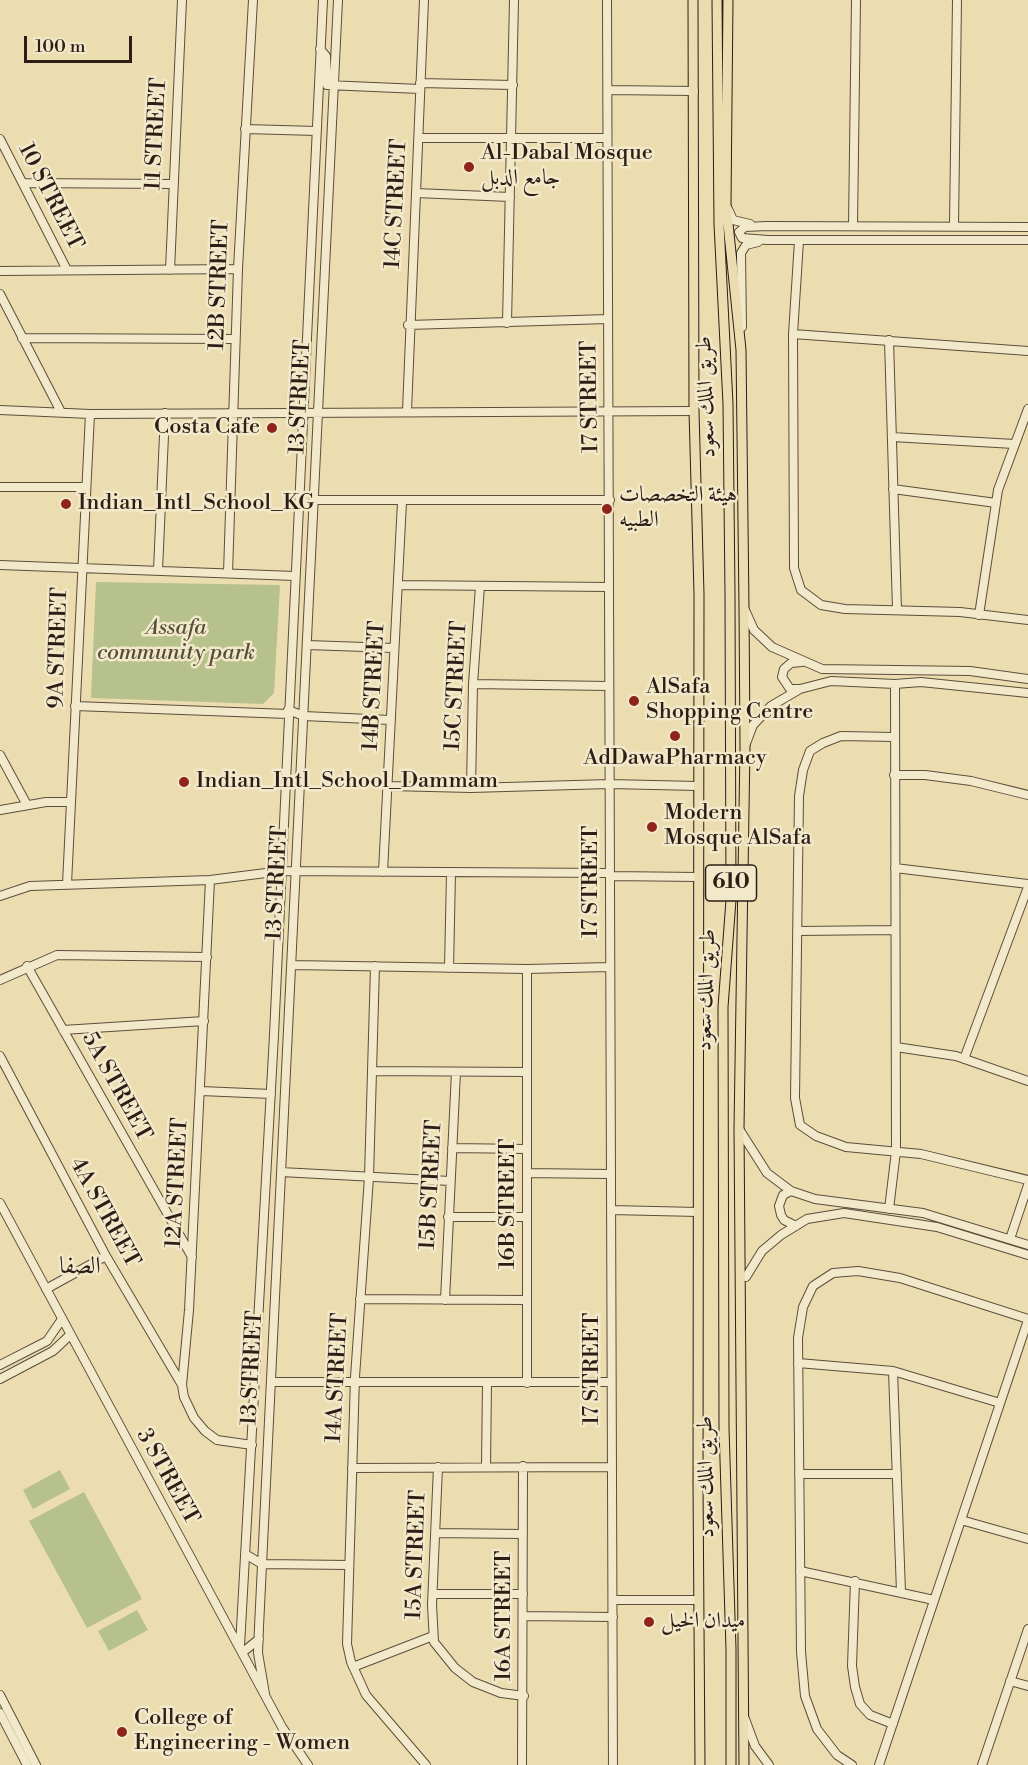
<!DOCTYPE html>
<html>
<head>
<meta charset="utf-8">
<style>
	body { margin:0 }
	#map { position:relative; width:1028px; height:1765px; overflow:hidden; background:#ebddaf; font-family:"Libre Bodoni",serif }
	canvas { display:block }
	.scale { position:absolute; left:24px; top:36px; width:108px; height:27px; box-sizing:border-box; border:3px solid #2d1d16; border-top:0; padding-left:8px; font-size:18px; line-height:21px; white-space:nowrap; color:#2d1d16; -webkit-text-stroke:4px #f2e9cb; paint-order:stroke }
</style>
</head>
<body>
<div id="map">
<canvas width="1028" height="1765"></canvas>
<div class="scale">100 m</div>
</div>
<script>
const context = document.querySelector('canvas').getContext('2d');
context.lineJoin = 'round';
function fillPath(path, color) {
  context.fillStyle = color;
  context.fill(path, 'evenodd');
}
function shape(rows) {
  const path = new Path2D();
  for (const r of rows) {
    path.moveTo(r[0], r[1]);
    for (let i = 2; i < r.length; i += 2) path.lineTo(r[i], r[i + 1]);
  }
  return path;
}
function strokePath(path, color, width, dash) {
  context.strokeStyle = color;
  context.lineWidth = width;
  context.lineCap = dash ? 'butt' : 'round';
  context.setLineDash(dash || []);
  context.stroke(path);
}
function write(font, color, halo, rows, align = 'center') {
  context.font = font + ' "Libre Bodoni",Amiri,serif';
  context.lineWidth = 5;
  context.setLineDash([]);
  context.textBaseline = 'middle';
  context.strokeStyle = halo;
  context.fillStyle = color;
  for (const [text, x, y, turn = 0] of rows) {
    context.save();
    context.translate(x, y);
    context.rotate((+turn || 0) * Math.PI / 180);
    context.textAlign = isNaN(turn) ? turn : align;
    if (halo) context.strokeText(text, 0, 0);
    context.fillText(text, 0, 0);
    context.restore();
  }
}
fillPath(shape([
	[96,582,280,585,274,693,263,704,91,698],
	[60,1470,70,1489,33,1509,23,1490],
	[84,1492,142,1599,87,1628,29,1521],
	[137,1610,148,1630,109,1651,98,1631]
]), '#b7c18b');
const minor = shape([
	[607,0,613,1765],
	[320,49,326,56,327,85,420,89],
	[420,83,513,85],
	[608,90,694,91],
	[245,129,317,131],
	[419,138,606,138],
	[0,139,67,270],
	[24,183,172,184],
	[416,193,510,197],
	[728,209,733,220,750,224],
	[853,226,856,0],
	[954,226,957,0],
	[1028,227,767,226,745,227,739,232,742,238,768,240,1028,240],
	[799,241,793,334,794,568,801,590,821,605,845,609,960,612,1028,620],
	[170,270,182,0],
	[0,271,238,269],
	[0,294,61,412],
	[507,323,514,0],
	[408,325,608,319],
	[742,327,741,253,746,245,758,242],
	[793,334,1028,351],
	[22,338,235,339],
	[889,340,897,610],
	[0,410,90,414,694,411],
	[407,411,424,0],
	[892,437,1014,444],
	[0,487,86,487],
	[893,489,996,503],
	[314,500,610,500],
	[0,565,295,576],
	[158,570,165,413],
	[228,573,238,269,253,0],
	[398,585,609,587],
	[745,610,754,630,772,647,822,669,970,671,1028,679],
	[979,615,998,490,1028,409],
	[307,645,394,648],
	[473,684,609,686],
	[800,689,790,689,782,677,784,669,791,663,802,662],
	[75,706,288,714],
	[288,710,304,716,390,720],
	[894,737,841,736,823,743,810,751,803,770,799,796,795,1098,800,1125,816,1136,846,1147,921,1154,1028,1180],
	[745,746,753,725,771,706,800,689,831,681,895,684,921,682,1028,693],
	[0,755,27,805],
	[894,775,925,775,971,781,1028,795],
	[389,786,471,788,609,784,698,786],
	[471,788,473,684,480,586],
	[0,810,46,802,70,802],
	[895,868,1028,884],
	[383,872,402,502],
	[610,876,698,877],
	[210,880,189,1310,182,1385,184,1397,194,1418,205,1431,217,1440,252,1445],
	[67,884,90,414],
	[0,896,30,886,210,880,282,871,610,873],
	[797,931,895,930],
	[292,965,527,969,609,967],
	[27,966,192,1257],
	[375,966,369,1177,355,1377,347,1644,351,1662,366,1695,426,1765],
	[449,968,451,873],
	[0,980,57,955,207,957],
	[63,1030,204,1021],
	[896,1047,956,1056,1028,1081],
	[0,1056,106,1256,182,1385],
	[964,1059,1028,887],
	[373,1071,527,1072],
	[201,1091,271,1094],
	[739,1129,767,1173,791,1191,815,1199,923,1213,1028,1245],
	[452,1148,527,1149],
	[281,1172,450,1181],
	[527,1173,609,1174],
	[791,1191,783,1195,779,1206,781,1215,784,1220,796,1226],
	[0,1203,282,1727,308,1765],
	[889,1209,896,1151,895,684],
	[611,1210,698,1212],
	[448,1217,527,1217],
	[1010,1239,1028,1185],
	[746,1277,762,1251,781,1235,807,1219,844,1213,937,1227,1028,1255],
	[46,1289,106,1256],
	[360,1299,527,1300],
	[445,1300,456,1072],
	[798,1363,893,1371,1000,1403],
	[0,1365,47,1341,62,1319],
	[893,1371,901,1592],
	[0,1379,53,1351,70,1335],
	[271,1382,611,1382],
	[527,1383,527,969],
	[438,1467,432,1605,434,1642,455,1668,473,1682,501,1693,524,1696],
	[486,1467,487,1383],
	[352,1468,612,1467],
	[799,1474,897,1474],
	[961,1520,1028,1539],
	[436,1533,523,1534],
	[245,1554,262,1564,349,1565],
	[800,1571,934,1600],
	[855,1581,852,1666,855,1687,860,1704,870,1715,893,1724],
	[433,1594,523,1594],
	[613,1600,699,1600],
	[523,1616,613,1617],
	[240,1646,274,1035,323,0],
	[243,1652,259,1639],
	[353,1667,433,1636],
	[1010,1681,1028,1686],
	[265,1694,258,1653,259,1627,338,0],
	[0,1695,36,1765],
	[0,1713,27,1765],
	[745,1719,755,1746,769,1765],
	[522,1765,523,1466],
	[852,1765,837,1755,817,1729,805,1696,801,1652,798,1338,803,1307,813,1286,833,1273,858,1271,900,1278,1028,1319],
	[879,1765,1028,1320],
	[982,1765,1028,1629]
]);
const major = shape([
	[693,0,694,411,699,594,698,1483,700,1765],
	[717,0,719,224,728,404,730,595,731,900,723,1007,724,1428,731,1649,731,1765],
	[728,0,726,204,741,350,744,608,745,747,739,1128,744,1765]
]);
strokePath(minor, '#5c4d3c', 10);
strokePath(major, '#2d1d16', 11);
strokePath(minor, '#f2e9cb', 8);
strokePath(major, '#ebddaf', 9);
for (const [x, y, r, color] of [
	[469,167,6,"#8f2418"],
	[272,428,6,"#8f2418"],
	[66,504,6,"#8f2418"],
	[607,509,6,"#8f2418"],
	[634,701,6,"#8f2418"],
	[675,736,6,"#8f2418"],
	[184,782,6,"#8f2418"],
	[652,827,6,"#8f2418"],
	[649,1622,6,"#8f2418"],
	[122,1732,6,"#8f2418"]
]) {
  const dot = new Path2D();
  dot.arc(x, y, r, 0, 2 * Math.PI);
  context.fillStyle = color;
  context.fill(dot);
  strokePath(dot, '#f2e9cb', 2);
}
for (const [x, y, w] of [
	[731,883,51]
]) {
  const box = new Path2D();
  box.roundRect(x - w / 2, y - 18, w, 36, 4.5);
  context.fillStyle = '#f2e9cb';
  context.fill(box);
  strokePath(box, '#2d1d16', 1.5);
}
write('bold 21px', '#2d1d16', null, [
	["610",731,883]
]);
write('22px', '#2d1d16', '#f2e9cb', [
	["11 STREET",157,134,-87],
	["10 STREET",50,197,63],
	["14C STREET",397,204,-87],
	["12B STREET",220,285,-88],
	["13 STREET",301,397,-87],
	["17 STREET",591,397,-91],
	["طريق الملك سعود",707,397,-92],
	["9A STREET",59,648,-88],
	["14B STREET",375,686,-87],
	["15C STREET",457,686,-87],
	["17 STREET",592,882,-90],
	["13 STREET",278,883,-87],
	["طريق الملك سعود",707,990,-88],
	["5A STREET",116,1087,61],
	["12A STREET",178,1183,-87],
	["15B STREET",432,1185,-87],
	["16B STREET",509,1204,-90],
	["4A STREET",104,1213,61],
	["13 STREET",253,1368,-87],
	["17 STREET",593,1369,-90],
	["14A STREET",338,1378,-87],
	["3 STREET",167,1477,61],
	["طريق الملك سعود",707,1477,-91],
	["15A STREET",417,1555,-88],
	["16A STREET",505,1616,-90]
]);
write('22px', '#2d1d16', '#f2e9cb', [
	["Al-Dabal Mosque",481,154],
	["جامع الدبل",481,179],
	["Costa Cafe",260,428,"right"],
	["هيئة التخصصات",619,496],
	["الطبيه",619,521],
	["Indian_Intl_School_KG",78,504],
	["AlSafa",646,688],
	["Shopping Centre",646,713],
	["AdDawaPharmacy",675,759,"center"],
	["Indian_Intl_School_Dammam",196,782],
	["Modern",664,814],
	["Mosque AlSafa",664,839],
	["ميدان الخيل",661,1622],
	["College of",134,1719],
	["Engineering - Women",134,1744]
], 'left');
write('italic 22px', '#564e39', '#f2e9cb', [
	["Assafa",176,629],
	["community park",176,654]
]);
write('24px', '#2d1d16', '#f2e9cb', [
	["الصفا",80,1267]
]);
</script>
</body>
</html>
